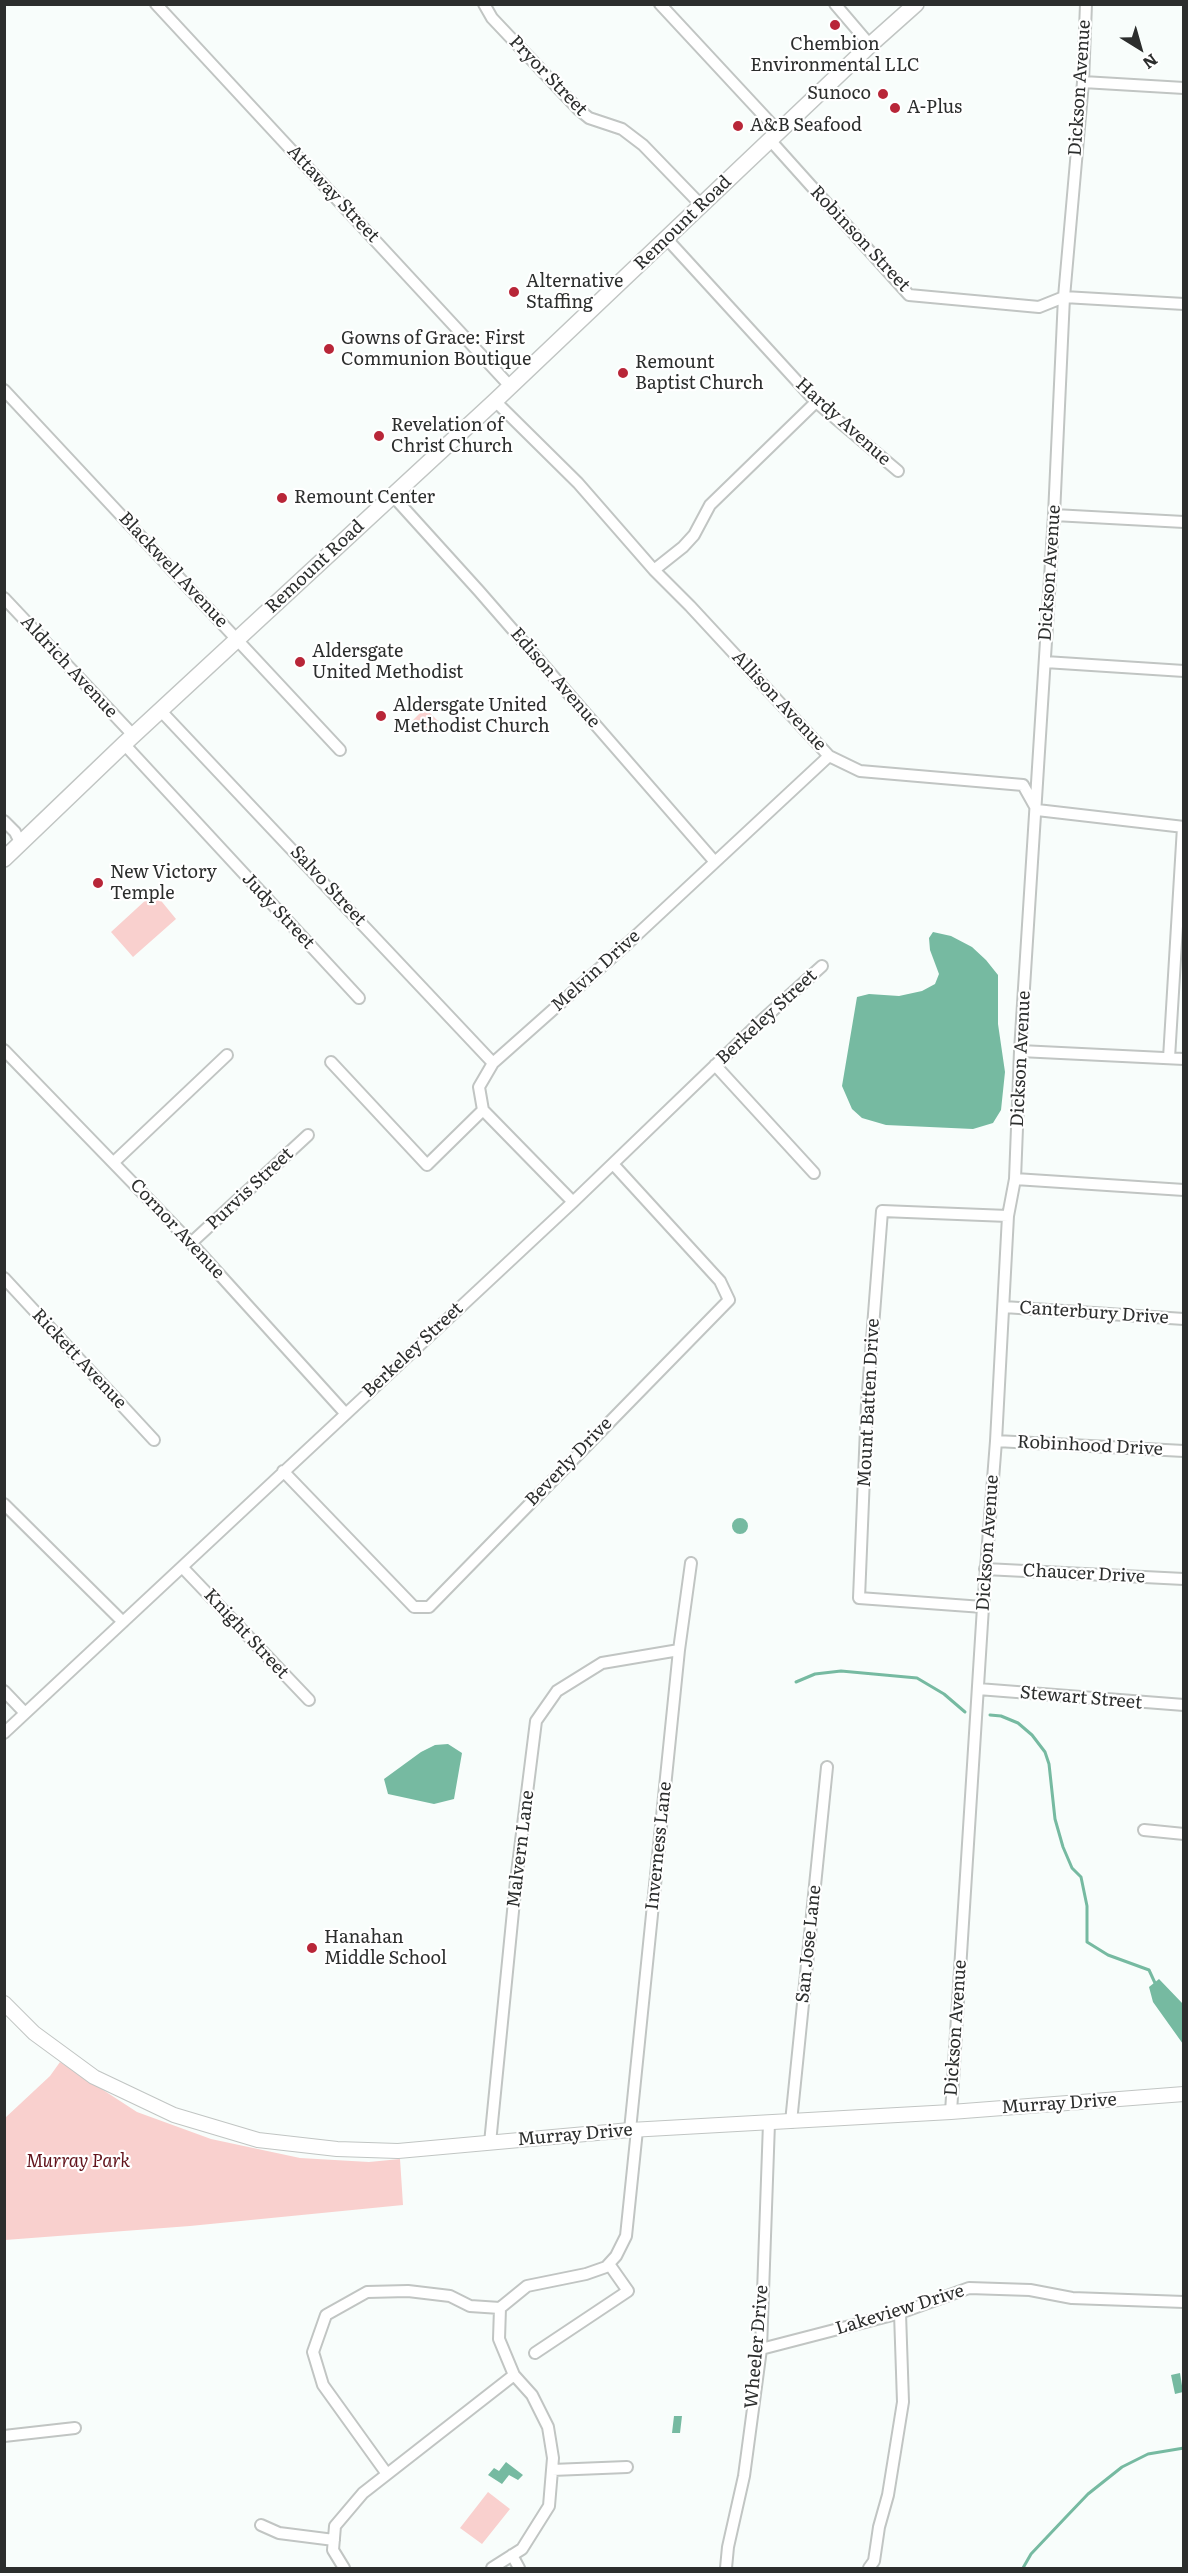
<!DOCTYPE html>
<html>
<head>
<meta charset="utf-8">
<style>
	body { margin:0 }
	#map { position:relative; width:1188px; height:2573px; overflow:hidden; background:#f8fdfb; font-family:Literata,serif }
	canvas { display:block }
	.frame { position:absolute; inset:0; border:6px solid #2c2e2d; pointer-events:none }
	.north { position:absolute; left:1110px; top:18px; width:60px; height:60px; -webkit-text-stroke:4px #fff; paint-order:stroke; rotate:143deg; font-size:16px; font-weight:700; line-height:24px; text-align:center; color:#2c2e2d }
	.north::after { content:''; display:block; margin:auto; width:21px; height:27px; background:#2c2e2d; clip-path:polygon(50% 0,100% 100%,50% 72%,0 100%) }
</style>
</head>
<body>
<div id="map">
<canvas width="1188" height="2573"></canvas>
<div class="frame"></div>
<div class="north">N</div>
</div>
<script>
const context = document.querySelector('canvas').getContext('2d');
context.lineJoin = 'round';
function fillPath(path, color) {
  context.fillStyle = color;
  context.fill(path, 'evenodd');
}
function shape(rows) {
  const path = new Path2D();
  for (const r of rows) {
    if (r.length === 3) {
      path.moveTo(r[0] + r[2], r[1]);
      path.arc(r[0], r[1], r[2], 0, 2 * Math.PI);
      continue;
    }
    path.moveTo(r[0], r[1]);
    for (let i = 2; i < r.length; i += 2) path.lineTo(r[i], r[i + 1]);
  }
  return path;
}
function strokePath(path, color, width, dash) {
  context.strokeStyle = color;
  context.lineWidth = width;
  context.lineCap = dash ? 'butt' : 'round';
  context.setLineDash(dash || []);
  context.stroke(path);
}
function write(font, color, halo, rows, align = 'center') {
  context.font = font + ' Literata,serif';
  context.lineWidth = 4.5;
  context.setLineDash([]);
  context.textBaseline = 'middle';
  context.strokeStyle = halo;
  context.fillStyle = color;
  for (const [text, x, y, turn = 0] of rows) {
    context.save();
    context.translate(x, y);
    context.rotate((+turn || 0) * Math.PI / 180);
    context.textAlign = isNaN(turn) ? turn : align;
    if (halo) context.strokeText(text, 0, 0);
    context.fillText(text, 0, 0);
    context.restore();
  }
}
fillPath(shape([
	[425,708,438,721,424,734,411,722],
	[158,897,176,919,133,957,111,932,148,898],
	[60,2062,137,2112,211,2139,300,2158,369,2162,400,2159,403,2205,190,2226,5,2240,5,2118,50,2076],
	[488,2492,510,2509,482,2544,460,2528]
]), '#f9d0ce');
fillPath(shape([
	[933,932,951,936,972,947,986,960,998,975,998,1024,1005,1072,1001,1110,993,1123,973,1129,886,1125,862,1118,852,1109,842,1086,857,997,869,994,899,996,922,991,935,984,939,974,930,950,929,938],
	[740,1526,8],
	[448,1744,462,1753,454,1799,434,1804,388,1794,384,1779,421,1752,435,1745],
	[1159,1979,1183,2004,1183,2044,1153,2002,1149,1987],
	[1180,2373,1183,2392,1175,2394,1171,2375],
	[674,2416,682,2416,680,2433,672,2433],
	[506,2462,523,2475,518,2480,509,2475,502,2484,488,2475,494,2468,499,2471]
]), '#76baa1');
strokePath(shape([
	[796,1682,815,1674,841,1671,917,1678,944,1694,965,1712],
	[990,1715,1001,1716,1018,1723,1032,1735,1045,1752,1049,1764,1055,1819,1063,1847,1072,1868,1081,1877,1087,1906,1087,1942,1108,1955,1149,1970,1155,1983],
	[1023,2568,1031,2554,1066,2517,1088,2494,1122,2467,1148,2454,1184,2448]
]), '#76baa1', 3);
const minor = shape([
	[156,4,509,385],
	[484,4,492,18,578,109,589,118,622,129,643,145,701,205],
	[660,4,778,131],
	[835,4,870,45],
	[1083,82,1184,88],
	[770,140,909,295,1039,307,1064,297,1184,304],
	[667,239,816,402,898,471],
	[4,390,340,750],
	[495,401,578,483,654,570,690,606,829,756,860,771,1023,785,1037,810,1184,827],
	[392,495,479,591,715,862],
	[1054,515,1184,522],
	[654,570,683,547,694,535,710,505,816,402],
	[4,598,133,735],
	[1045,662,1184,671],
	[160,710,493,1063],
	[124,744,359,998],
	[4,821,15,832,21,844],
	[4,1050,191,1243,345,1413],
	[1020,1051,1184,1059],
	[1169,1058,1183,827],
	[331,1062,427,1165,483,1110],
	[715,1065,814,1173],
	[114,1162,227,1055],
	[1015,1179,1184,1190],
	[573,1202,483,1110,479,1087,493,1063,627,944,829,756],
	[191,1243,308,1135],
	[4,1278,154,1440],
	[1004,1307,1184,1319],
	[996,1441,1184,1451],
	[283,1471,414,1607,429,1607,729,1300,720,1281,613,1164],
	[4,1504,123,1622],
	[183,1568,309,1700],
	[985,1569,1184,1579],
	[983,1607,859,1598,867,1404,882,1211,1008,1216],
	[978,1689,1184,1705],
	[4,1691,25,1713],
	[4,1733,573,1202,759,1023,822,966],
	[1144,1830,1184,1834],
	[951,2112,983,1607,996,1441,1008,1216,1015,1179,1020,1051,1054,515,1064,297,1083,82,1086,4],
	[791,2122,827,1767],
	[630,2130,679,1650,691,1563],
	[490,2143,516,1881,536,1721,557,1691,602,1663,679,1650],
	[500,2308,499,2339,514,2375],
	[761,2349,900,2313,969,2288,1030,2290,1072,2298,1184,2302],
	[535,2353,628,2291,609,2264],
	[4,2436,75,2428],
	[552,2470,627,2467],
	[387,2474,323,2385,313,2352,326,2315,367,2292,408,2291,450,2296,470,2306,500,2308,527,2286,586,2274,606,2267,616,2256,626,2236,637,2130],
	[261,2525,279,2533,334,2540],
	[512,2555,519,2568],
	[344,2568,333,2550,335,2526,363,2493,514,2375,532,2395,548,2427,553,2458,549,2506,522,2549,492,2568],
	[726,2568,728,2547,744,2476,761,2349,769,2123],
	[869,2568,874,2561,879,2527,888,2495,903,2402,900,2313]
]);
const tertiary = shape([
	[4,2003,34,2033,94,2077,174,2115,258,2140,337,2149,398,2151,630,2130,951,2112,1184,2094]
]);
const secondary = shape([
	[4,859,124,744,495,401,870,45,916,4]
]);
strokePath(minor, '#c1c5c3', 14);
strokePath(tertiary, '#c1c5c3', 16);
strokePath(secondary, '#c1c5c3', 18);
strokePath(minor, '#fff', 10);
strokePath(tertiary, '#fff', 14);
strokePath(secondary, '#fff', 15);
for (const [x, y, r, color] of [
	[835,25,6,"#b82638"],
	[883,94,6,"#b82638"],
	[895,108,6,"#b82638"],
	[738,126,6,"#b82638"],
	[514,292,6,"#b82638"],
	[329,349,6,"#b82638"],
	[623,373,6,"#b82638"],
	[379,436,6,"#b82638"],
	[282,498,6,"#b82638"],
	[300,662,6,"#b82638"],
	[381,716,6,"#b82638"],
	[98,883,6,"#b82638"],
	[312,1948,6,"#b82638"]
]) {
  const dot = new Path2D();
  dot.arc(x, y, r, 0, 2 * Math.PI);
  context.fillStyle = color;
  context.fill(dot);
  strokePath(dot, '#fff', 2);
}
write('18px', '#2c2e2d', '#fff', [
	["Chembion",835,45,"center"],
	["Environmental LLC",835,66,"center"],
	["Sunoco",871,94,"right"],
	["A-Plus",907,108],
	["A&B Seafood",750,126],
	["Alternative",526,282],
	["Staffing",526,303],
	["Gowns of Grace: First",341,339],
	["Communion Boutique",341,360],
	["Remount",635,363],
	["Baptist Church",635,384],
	["Revelation of",391,426],
	["Christ Church",391,447],
	["Remount Center",294,498],
	["Aldersgate",312,652],
	["United Methodist",312,673],
	["Aldersgate United",393,706],
	["Methodist Church",393,727],
	["New Victory",110,873],
	["Temple",110,894],
	["Hanahan",324,1938],
	["Middle School",324,1959]
], 'left');
write('18px', '#2c2e2d', '#fff', [
	["Pryor Street",548,76,46],
	["Dickson Avenue",1080,88,-86],
	["Attaway Street",333,194,47],
	["Remount Road",683,223,-44],
	["Robinson Street",860,239,47],
	["Hardy Avenue",843,422,42],
	["Remount Road",315,567,-43],
	["Blackwell Avenue",173,570,47],
	["Dickson Avenue",1050,573,-86],
	["Aldrich Avenue",69,667,47],
	["Edison Avenue",555,678,49],
	["Allison Avenue",779,701,47],
	["Salvo Street",328,886,47],
	["Judy Street",278,911,47],
	["Melvin Drive",596,971,-42],
	["Berkeley Street",767,1017,-43],
	["Dickson Avenue",1021,1059,-87],
	["Purvis Street",250,1189,-43],
	["Cornor Avenue",177,1229,47],
	["Canterbury Drive",1094,1313,4],
	["Berkeley Street",413,1350,-43],
	["Rickett Avenue",79,1359,47],
	["Mount Batten Drive",869,1403,-87],
	["Robinhood Drive",1090,1446,3],
	["Beverly Drive",569,1462,-46],
	["Dickson Avenue",988,1543,-86],
	["Chaucer Drive",1084,1574,3],
	["Knight Street",246,1634,47],
	["Stewart Street",1081,1698,5],
	["Inverness Lane",659,1846,-84],
	["Malvern Lane",521,1849,-83],
	["San Jose Lane",809,1944,-84],
	["Dickson Avenue",956,2028,-86],
	["Murray Drive",1059,2104,-4],
	["Murray Drive",575,2135,-5],
	["Lakeview Drive",900,2310,-17],
	["Wheeler Drive",757,2347,-85]
]);
write('italic 18px', '#62141c', '#fff', [
	["Murray Park",78,2162]
]);
</script>
</body>
</html>
